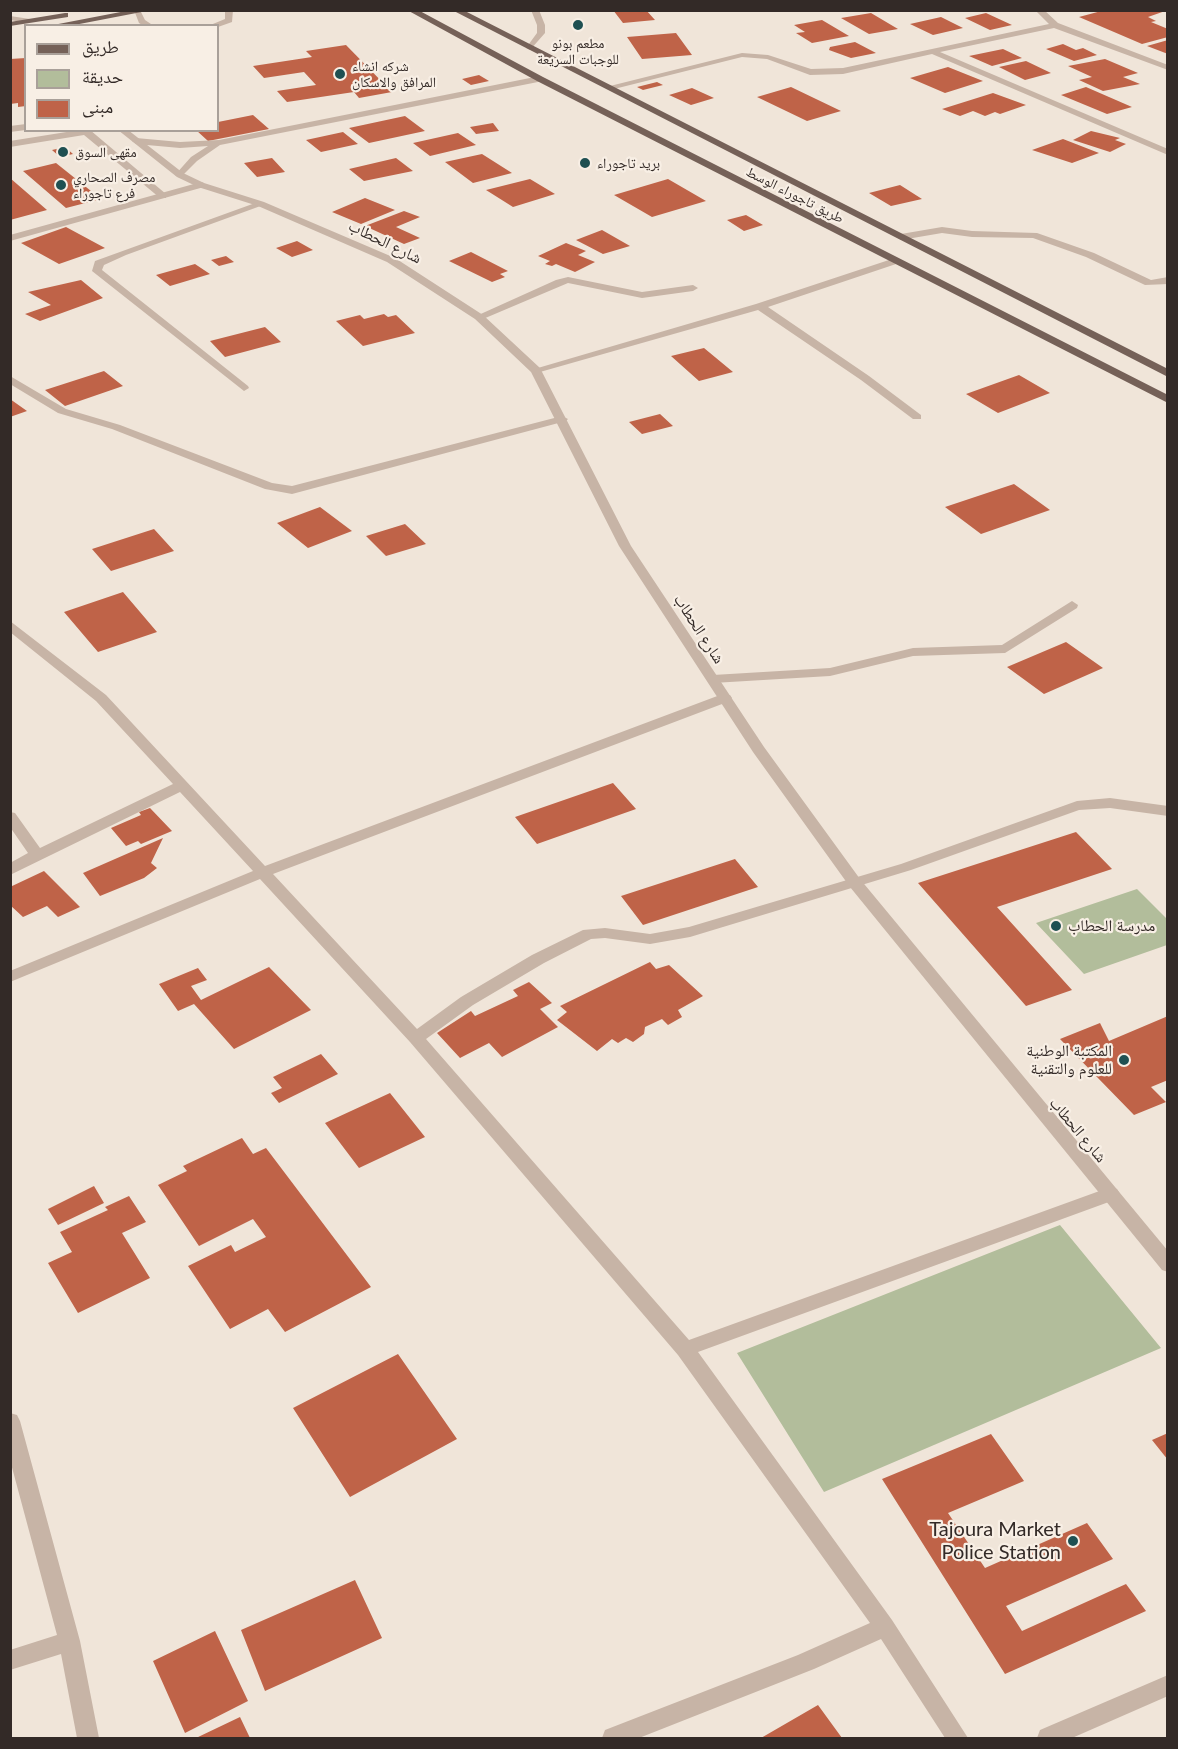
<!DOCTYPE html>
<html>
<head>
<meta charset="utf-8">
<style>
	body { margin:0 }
	#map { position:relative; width:1178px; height:1749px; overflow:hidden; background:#f0e5d9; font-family:Lato,"Noto Naskh Arabic",sans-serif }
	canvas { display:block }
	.frame { position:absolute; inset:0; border:12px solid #332a27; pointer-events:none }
	.legend { position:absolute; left:24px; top:24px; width:195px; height:108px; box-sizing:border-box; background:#f8efe5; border:2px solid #a9a099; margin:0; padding:8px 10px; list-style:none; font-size:18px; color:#332a27 }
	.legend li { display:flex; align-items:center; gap:12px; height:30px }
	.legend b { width:30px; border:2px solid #a9a099 }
</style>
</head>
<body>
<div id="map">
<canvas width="1178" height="1749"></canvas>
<div class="frame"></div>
<ul class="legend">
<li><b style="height:8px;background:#756158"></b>طريق</li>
<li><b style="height:16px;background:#b2bd9b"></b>حديقة</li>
<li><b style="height:16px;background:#bf6348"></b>مبنى</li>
</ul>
</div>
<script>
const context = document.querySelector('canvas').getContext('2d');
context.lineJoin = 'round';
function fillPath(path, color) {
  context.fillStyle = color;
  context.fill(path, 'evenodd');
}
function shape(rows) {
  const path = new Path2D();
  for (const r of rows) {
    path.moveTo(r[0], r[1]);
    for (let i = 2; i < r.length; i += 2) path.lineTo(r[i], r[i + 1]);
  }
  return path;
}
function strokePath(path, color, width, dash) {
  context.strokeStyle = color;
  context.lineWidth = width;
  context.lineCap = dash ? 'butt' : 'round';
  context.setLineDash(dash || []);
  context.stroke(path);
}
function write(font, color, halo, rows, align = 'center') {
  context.font = font + ' Lato,"Noto Naskh Arabic",sans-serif';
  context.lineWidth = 4.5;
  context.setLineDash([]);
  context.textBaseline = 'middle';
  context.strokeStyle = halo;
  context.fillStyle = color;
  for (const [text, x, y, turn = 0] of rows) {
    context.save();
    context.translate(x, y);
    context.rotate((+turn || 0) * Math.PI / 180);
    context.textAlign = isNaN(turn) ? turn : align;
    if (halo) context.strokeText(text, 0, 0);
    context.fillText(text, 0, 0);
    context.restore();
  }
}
fillPath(shape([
	[1137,889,1167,919,1167,945,1084,974,1036,923],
	[1060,1225,1161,1348,824,1492,737,1353]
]), '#b2bd9b');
fillPath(shape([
	[613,10,646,10,655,20,623,23],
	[1105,10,1168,10,1148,17,1156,21,1151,22,1168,29,1168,37,1142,44,1079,17],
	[871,13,898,29,869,34,841,18],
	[986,13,1012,25,990,30,965,18],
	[941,17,963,28,933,35,910,24],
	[822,20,849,36,812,43,796,33,805,32,794,25],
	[676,33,692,55,642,59,627,37],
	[1168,40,1168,54,1147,46],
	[855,42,876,53,851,58,829,50,830,47],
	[1063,44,1076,50,1083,48,1097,55,1074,61,1046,49],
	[346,45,392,92,359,98,354,92,287,102,277,91,316,85,304,72,264,78,253,66,312,57,306,51],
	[1003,49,1022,58,992,66,969,56],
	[26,58,26,106,18,107,18,103,10,104,10,59],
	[1105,59,1138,73,1123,77,1140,84,1103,91,1079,80,1092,77,1068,66],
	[1026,61,1051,73,1025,80,999,67],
	[948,67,983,81,945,93,910,78],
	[479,75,489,81,471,85,462,79],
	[657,82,663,85,643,90,637,87],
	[791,87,841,111,807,121,757,97],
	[1086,87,1132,107,1107,114,1061,95],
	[692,88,714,98,691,105,669,95],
	[993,93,1026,105,1000,114,995,112,985,116,973,111,960,116,942,109],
	[253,115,269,129,208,141,196,130,218,130,218,122],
	[405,116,425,131,369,143,349,128],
	[493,123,499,131,476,134,470,127],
	[1091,131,1120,138,1115,140,1126,144,1110,152,1073,140],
	[343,132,358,144,321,152,306,140],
	[458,133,476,145,430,156,413,143],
	[1063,139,1099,153,1072,163,1032,150],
	[65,147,73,154,60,157,52,150],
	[482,154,512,173,473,183,445,162],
	[272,158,285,172,257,177,244,163],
	[396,158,413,171,364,181,349,169],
	[56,163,101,199,66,208,23,171],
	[10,178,47,210,10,220],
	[530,179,555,194,513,207,486,190],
	[668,179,706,201,652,217,614,195],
	[900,185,922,199,891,206,869,193],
	[365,198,395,210,361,224,332,212],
	[404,211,420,217,396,227,420,238,404,244,365,226],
	[746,215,763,225,744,231,727,220],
	[66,227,105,248,59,264,21,243],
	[602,230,630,246,603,254,576,240],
	[297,241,313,250,292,257,276,248],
	[566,243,586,251,578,255,595,262,575,272,556,264,552,266,545,264,550,261,538,256],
	[471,252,508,271,500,274,505,277,492,282,449,261],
	[226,256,234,262,219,266,211,260],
	[195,264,210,274,170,286,156,275],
	[81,280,103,298,40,321,25,314,51,305,28,292],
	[384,314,388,317,396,315,415,333,363,346,336,321,360,315,364,319],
	[265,327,281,342,225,357,210,341],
	[704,348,733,372,699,381,671,356],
	[104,371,123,386,65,406,45,390],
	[1019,375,1050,393,998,413,966,394],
	[10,399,27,411,10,417],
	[660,414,673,426,642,434,629,422],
	[1014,484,1050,510,981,534,945,507],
	[320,507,352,531,308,548,277,523],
	[405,524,426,544,386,556,366,536],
	[154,529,174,551,111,571,92,549],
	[123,592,157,632,98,652,64,612],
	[1066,642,1103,668,1044,694,1007,667],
	[613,783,636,809,537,844,515,817],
	[150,808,172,831,141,844,138,841,126,846,111,828,141,815,139,812],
	[1076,832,1112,869,997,907,1072,990,1026,1006,918,883],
	[163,838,151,863,157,868,144,878,100,896,83,873],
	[735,859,758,887,643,925,621,896],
	[44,871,80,907,58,917,47,906,23,917,10,905,12,900,10,887],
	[650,962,656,969,669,965,703,996,678,1010,682,1017,668,1025,662,1019,645,1027,644,1034,633,1042,626,1038,618,1043,612,1039,597,1051,557,1020,567,1012,560,1006],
	[269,967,311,1010,234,1049,194,1004,178,1011,159,984,198,968,207,980,191,986,201,1000],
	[529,982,552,1003,540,1009,558,1027,502,1057,489,1043,460,1058,437,1033,471,1011,475,1016,518,996,513,990],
	[1168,1016,1168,1080,1151,1087,1166,1102,1134,1115,1060,1039,1100,1023,1109,1041],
	[321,1054,338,1074,279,1103,271,1093,282,1088,273,1077],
	[390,1093,425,1137,359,1168,325,1123],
	[242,1138,253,1154,266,1148,371,1287,285,1332,268,1309,230,1329,188,1266,231,1245,235,1252,266,1237,253,1219,199,1246,158,1185,187,1171,183,1166],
	[94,1186,104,1203,58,1225,48,1209],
	[129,1196,146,1222,122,1233,150,1278,78,1313,48,1263,72,1252,60,1232,108,1210,105,1207],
	[398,1354,457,1439,350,1497,293,1408],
	[1168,1433,1168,1460,1152,1440],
	[991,1434,1024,1481,948,1513,985,1568,1087,1523,1113,1559,1006,1606,1022,1631,1126,1584,1146,1611,1005,1674,882,1479],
	[355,1580,382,1638,265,1691,241,1630],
	[215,1631,248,1701,185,1733,153,1661],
	[818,1705,842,1738,761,1738],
	[240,1717,250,1738,196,1738]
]), '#bf6348');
fillPath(shape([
	[134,10,140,10,145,20,154,26,144,26,139,23,134,10],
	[225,10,233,10,232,22,218,27,208,26,225,19,225,10],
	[531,10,539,10,545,25,545,33,530,50,526,48,537,33,537,25,531,10],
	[79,130,90,130,166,194,166,198,160,198,84,135,10,147,10,141,79,130]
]), '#c7b4a6');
fillPath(shape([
	[1035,10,1044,10,1058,23,1168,65,1168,70,1054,28,940,52,1168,149,1168,155,932,54,843,74,810,75,767,59,742,57,610,90,606,87,742,53,768,55,811,69,843,68,1049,24,1035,10],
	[10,16,30,19,31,21,27,23,10,20,10,16],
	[540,76,544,79,543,81,220,145,197,161,180,178,175,175,191,157,208,146,180,148,136,144,132,141,136,138,180,142,219,140,540,76],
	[201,182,204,183,204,187,10,241,10,235,201,182],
	[258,202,266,204,126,255,104,265,102,270,248,386,249,388,244,391,92,271,95,261,258,202],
	[942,227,972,231,1037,233,1094,253,1151,280,1168,277,1168,284,1145,285,1086,257,1033,238,972,237,942,233,901,240,896,237,901,234,942,227],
	[895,258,899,259,899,263,768,307,869,376,921,415,921,419,913,419,861,380,758,310,540,372,536,373,531,370,756,304,895,258],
	[568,277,642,292,693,285,698,288,693,291,642,298,568,283,483,319,474,317,556,280,568,277],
	[10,376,66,409,120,425,272,483,292,486,562,416,568,419,566,421,292,494,265,489,112,429,58,413,10,384,10,376],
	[1072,601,1078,605,1077,608,1005,653,913,656,830,676,713,683,706,679,713,675,830,668,913,648,1002,645,1072,601],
	[10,621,106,695,265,866,720,695,730,695,732,698,730,701,273,874,417,1029,461,997,532,955,583,930,605,928,650,934,689,927,901,864,1077,801,1110,798,1168,806,1168,816,1110,808,1079,810,911,870,690,937,650,944,605,938,591,939,544,963,473,1005,426,1039,689,1340,1105,1189,1111,1187,1117,1189,1120,1194,1117,1199,698,1352,892,1620,968,1738,945,1738,881,1639,814,1669,639,1738,602,1738,605,1730,798,1655,870,1623,678,1355,410,1042,260,879,10,982,10,971,253,871,180,792,10,875,10,863,28,853,10,827,10,812,15,813,40,848,173,784,96,701,10,632,10,621],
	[10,1413,17,1415,20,1421,80,1641,99,1738,77,1738,61,1654,10,1670,10,1650,57,1635,10,1460,10,1413],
	[1168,1675,1168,1696,1072,1738,1037,1738,1040,1730,1168,1675]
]), '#c7b4a6');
fillPath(shape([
	[26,124,26,130,10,132,10,126,26,124],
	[118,130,128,130,183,173,204,183,264,202,395,258,483,315,540,368,631,546,764,747,860,879,1168,1251,1168,1272,1162,1270,850,887,753,752,619,546,531,372,475,319,387,262,258,206,198,187,177,177,118,130]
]), '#c7b4a6');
fillPath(shape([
	[131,10,152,10,69,26,48,26,131,10],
	[407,10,418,10,543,77,1168,395,1168,403,537,81,407,10],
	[452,10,463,10,1168,369,1168,377,452,10],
	[65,13,68,13,68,17,10,26,10,22,65,13]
]), '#756158');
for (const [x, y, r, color] of [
	[578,25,6,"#1f5052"],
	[340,74,6,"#1f5052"],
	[63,152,6,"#1f5052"],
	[585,163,6,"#1f5052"],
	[61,185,6,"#1f5052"],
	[1056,926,6,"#1f5052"],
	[1124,1060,6,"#1f5052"],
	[1073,1541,6,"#1f5052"]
]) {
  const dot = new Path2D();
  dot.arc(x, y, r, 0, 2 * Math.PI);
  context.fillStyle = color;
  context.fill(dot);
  strokePath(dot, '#f8efe5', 2);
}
write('14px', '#332a27', '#f8efe5', [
	["مطعم بونو",578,43,"center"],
	["للوجبات السريعة",578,59,"center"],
	["شركه انشاء",352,66],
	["المرافق والاسكان",352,82],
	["مقهى السوق",75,152],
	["بريد تاجوراء",597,163],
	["مصرف الصحاري",73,177],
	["فرع تاجوراء",73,193]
], 'left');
write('14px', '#332a27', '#f8efe5', [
	["طريق تاجوراء الوسط",795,195,27]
]);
write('16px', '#332a27', '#f8efe5', [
	["شارع الحطاب",385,242,26],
	["شارع الحطاب",699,629,57],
	["شارع الحطاب",1078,1130,50]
]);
write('16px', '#332a27', '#f8efe5', [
	["مدرسة الحطاب",1068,926],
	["المكتبة الوطنية",1112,1051,"right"],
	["للعلوم والتقنية",1112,1069,"right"]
], 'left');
write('20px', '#332a27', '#f8efe5', [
	["Tajoura Market",1061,1530],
	["Police Station",1061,1553]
], 'right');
</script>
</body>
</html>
